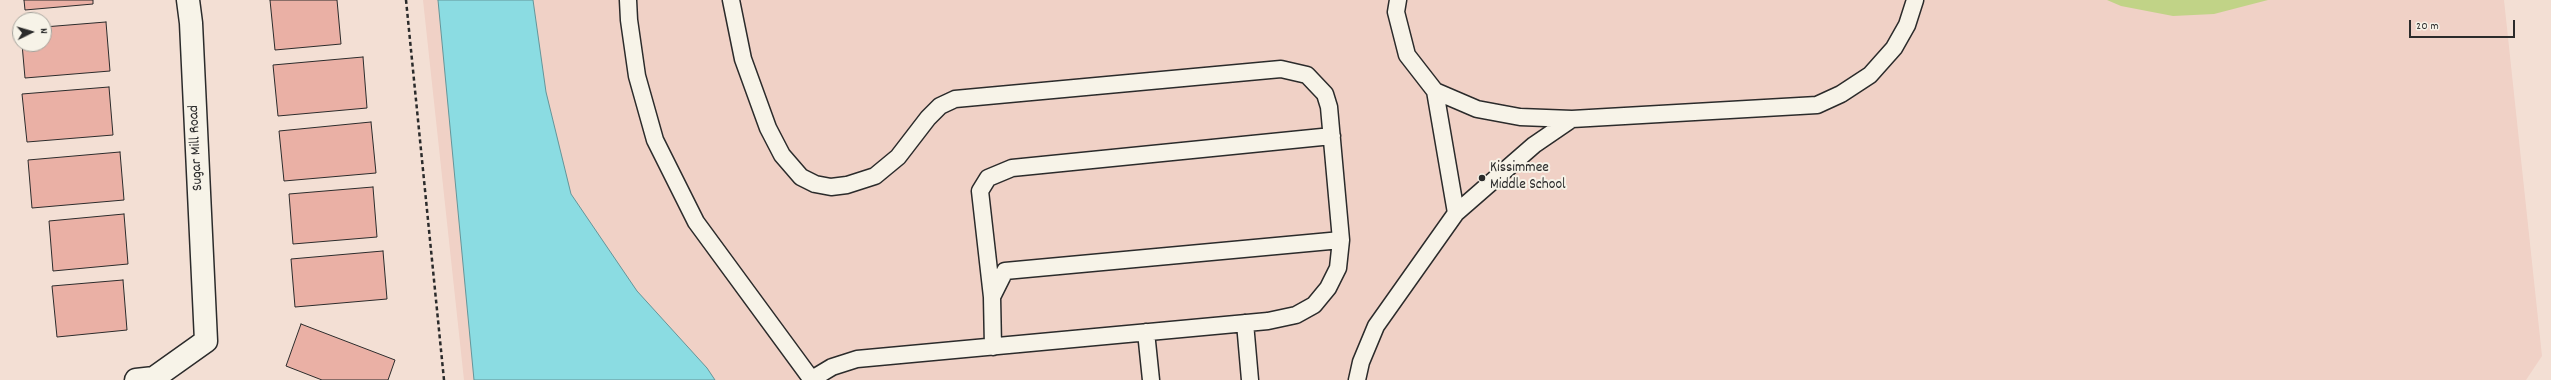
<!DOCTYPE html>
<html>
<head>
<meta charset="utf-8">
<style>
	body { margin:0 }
	#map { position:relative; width:2551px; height:380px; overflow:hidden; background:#f3dfd4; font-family:Dekko,sans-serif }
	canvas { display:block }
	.north { position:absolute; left:12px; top:12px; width:40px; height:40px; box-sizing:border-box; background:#f7f3e8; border:1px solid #a5a39c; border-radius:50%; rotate:85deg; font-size:11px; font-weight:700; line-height:16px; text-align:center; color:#2b2b2b }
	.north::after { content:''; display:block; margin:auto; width:14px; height:18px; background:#2b2b2b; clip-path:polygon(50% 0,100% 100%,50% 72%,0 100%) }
	.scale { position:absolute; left:2409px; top:20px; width:106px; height:18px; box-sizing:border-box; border:2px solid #2b2b2b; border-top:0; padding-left:5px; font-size:12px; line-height:14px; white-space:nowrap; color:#2b2b2b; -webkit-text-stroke:3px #f7f3e8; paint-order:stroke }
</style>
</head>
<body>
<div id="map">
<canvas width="2551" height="380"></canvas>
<div class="north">N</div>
<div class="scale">20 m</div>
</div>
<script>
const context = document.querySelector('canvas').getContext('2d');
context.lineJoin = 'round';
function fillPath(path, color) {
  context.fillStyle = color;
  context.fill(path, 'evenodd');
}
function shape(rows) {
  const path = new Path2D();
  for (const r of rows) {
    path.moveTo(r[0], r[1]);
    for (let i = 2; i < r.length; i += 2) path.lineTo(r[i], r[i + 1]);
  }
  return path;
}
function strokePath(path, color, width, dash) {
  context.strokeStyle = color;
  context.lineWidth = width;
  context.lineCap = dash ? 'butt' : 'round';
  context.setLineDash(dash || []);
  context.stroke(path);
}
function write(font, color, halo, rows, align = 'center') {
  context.font = font + ' Dekko,sans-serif';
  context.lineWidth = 4;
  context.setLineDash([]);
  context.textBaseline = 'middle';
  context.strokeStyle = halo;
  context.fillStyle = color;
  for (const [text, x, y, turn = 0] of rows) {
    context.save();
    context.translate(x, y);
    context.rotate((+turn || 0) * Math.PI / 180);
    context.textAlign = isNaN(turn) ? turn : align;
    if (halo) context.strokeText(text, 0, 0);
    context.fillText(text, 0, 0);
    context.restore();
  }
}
fillPath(shape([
	[423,0,2504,0,2542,356,2526,380,464,380]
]), '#f0d1c6');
fillPath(shape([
	[2107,0,2268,0,2214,14,2173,16,2121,6]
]), '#c1d387');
const water = shape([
	[438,0,533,0,546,92,571,194,637,291,707,368,715,380,474,380,438,0]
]);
fillPath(water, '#8bdce2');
strokePath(water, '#659599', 1);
const building = shape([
	[24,0,93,0,93,4,25,10,24,0],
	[270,0,337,0,341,44,275,50,270,0],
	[106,22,110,71,25,78,22,44,44,44,44,27,106,22],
	[363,57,367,108,278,116,273,65,363,57],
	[109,87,113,135,27,142,22,94,109,87],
	[371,122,376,173,284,181,279,131,371,122],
	[120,152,124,200,32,208,28,160,120,152],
	[373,187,377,237,293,244,289,194,373,187],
	[124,214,128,264,53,271,49,221,124,214],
	[383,251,387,299,295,307,291,259,383,251],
	[123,280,127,330,57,337,52,286,123,280],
	[301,324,395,360,388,380,322,380,286,366,301,324]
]);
fillPath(building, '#eab0a5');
strokePath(building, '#2b2b2b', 1);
const lane = shape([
	[628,0,629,20,637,76,655,140,696,222,812,380],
	[731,0,743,59,768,128,782,155,801,177,815,184,831,187,847,185,875,176,898,157,928,118,940,106,955,99,1281,69,1307,75,1325,94,1329,107,1341,240,1338,268,1328,288,1314,305,1296,315,1268,321,857,359,832,367,812,379],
	[1398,0,1396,12,1407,55,1435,91,1477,109,1520,117,1572,119,1817,105,1841,94,1870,75,1894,48,1907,25,1915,0],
	[1435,91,1456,213,1534,145,1572,119],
	[992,297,980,191,988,178,1012,168,1332,136],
	[1245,323,1250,380],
	[1146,332,1151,380],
	[993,347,992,297,1005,271,1341,240],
	[1357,380,1361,362,1376,326,1456,213]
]);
const street = shape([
	[136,380,154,378,206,341,191,23,188,0]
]);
strokePath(lane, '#2b2b2b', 19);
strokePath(street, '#2b2b2b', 25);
strokePath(shape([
	[406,0,444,380]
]), '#2b2b2b', 2.5, [4, 3]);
strokePath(lane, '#f7f3e8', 16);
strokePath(street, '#f7f3e8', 22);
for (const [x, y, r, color] of [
	[1482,178,4,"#2b2b2b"]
]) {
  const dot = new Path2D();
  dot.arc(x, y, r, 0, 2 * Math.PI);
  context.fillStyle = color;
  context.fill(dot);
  strokePath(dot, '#f7f3e8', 1.5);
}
write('15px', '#2b2b2b', '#f7f3e8', [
	["Sugar Mill Road",197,148,-93]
]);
write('15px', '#2b2b2b', '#f7f3e8', [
	["Kissimmee",1490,169],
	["Middle School",1490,186]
], 'left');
</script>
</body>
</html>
